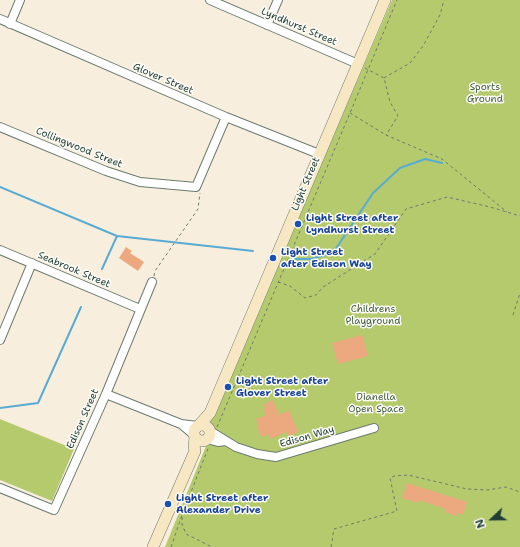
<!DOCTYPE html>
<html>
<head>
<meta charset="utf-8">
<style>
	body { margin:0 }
	#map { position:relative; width:520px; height:547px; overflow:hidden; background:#f8eedd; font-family:"Shantell Sans",sans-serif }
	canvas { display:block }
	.north { position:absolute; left:472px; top:499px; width:40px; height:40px; -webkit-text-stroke:3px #fdfcf7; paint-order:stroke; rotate:248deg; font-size:11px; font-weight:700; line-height:16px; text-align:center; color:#1f3d34 }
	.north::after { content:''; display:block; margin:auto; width:14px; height:18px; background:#1f3d34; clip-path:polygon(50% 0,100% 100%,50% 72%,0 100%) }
</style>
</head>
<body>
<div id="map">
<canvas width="520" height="547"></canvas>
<div class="north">N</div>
</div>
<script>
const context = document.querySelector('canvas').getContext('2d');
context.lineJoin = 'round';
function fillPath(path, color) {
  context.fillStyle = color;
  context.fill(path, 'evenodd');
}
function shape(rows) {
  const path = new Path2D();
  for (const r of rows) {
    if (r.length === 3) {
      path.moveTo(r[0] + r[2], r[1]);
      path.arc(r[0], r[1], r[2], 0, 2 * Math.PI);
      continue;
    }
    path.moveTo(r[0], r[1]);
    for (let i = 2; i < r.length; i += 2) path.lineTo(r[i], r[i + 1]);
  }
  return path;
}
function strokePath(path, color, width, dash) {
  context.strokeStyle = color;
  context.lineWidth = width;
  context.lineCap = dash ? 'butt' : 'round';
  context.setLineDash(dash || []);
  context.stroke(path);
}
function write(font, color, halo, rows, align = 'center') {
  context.font = font + ' "Shantell Sans",sans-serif';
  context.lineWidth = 3;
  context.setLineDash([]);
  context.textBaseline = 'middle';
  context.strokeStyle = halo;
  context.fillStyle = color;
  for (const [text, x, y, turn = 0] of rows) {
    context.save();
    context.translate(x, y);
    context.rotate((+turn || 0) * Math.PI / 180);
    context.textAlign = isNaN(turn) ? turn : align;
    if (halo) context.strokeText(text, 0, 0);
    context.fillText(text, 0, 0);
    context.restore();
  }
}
fillPath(shape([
	[392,0,520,0,520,547,165,547,206,446,208,427],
	[0,419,74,449,52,501,0,480]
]), '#b5ca6d');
strokePath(shape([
	[0,187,117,236,253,251],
	[294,259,311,259,333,253,373,193,400,168,425,159,442,163],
	[102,269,117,236],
	[0,408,38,403,81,307]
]), '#57acd3', 2);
fillPath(shape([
	[126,247,132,251,130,253,144,262,138,271,119,258],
	[362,335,368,356,338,364,332,343],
	[273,400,279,415,289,410,298,432,289,436,287,432,270,439,268,434,261,437,257,426,259,425,256,419,266,415,263,409,265,408,264,404],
	[407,483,467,502,463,515,458,513,457,516,445,512,446,509,419,500,418,503,402,498]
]), '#eca97f');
const street = shape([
	[210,0,358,64],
	[0,19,226,117,319,154],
	[10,24,20,0],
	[267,25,278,0],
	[0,127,106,171,140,182,196,187,226,117],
	[0,250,140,309],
	[0,340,32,263],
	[106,394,181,424,198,426],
	[181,424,194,435],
	[210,431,236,447,257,454,276,457,374,428],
	[207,439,218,442,225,441],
	[0,488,54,510,106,394,152,282]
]);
const secondary = shape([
	[200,424,210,413,385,0],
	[202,433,8],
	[153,547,195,451,194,446,195,438]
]);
strokePath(street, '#6b7b6f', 10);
strokePath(secondary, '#6b7b6f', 12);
strokePath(shape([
	[365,68,384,78,390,102,398,116,386,135],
	[384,78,410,63,423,46,440,15,444,0],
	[350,113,386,135,442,159,507,212],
	[154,276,155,271,198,209,200,193],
	[278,282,290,286,305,298,316,295,323,287,375,254,406,209,447,197,490,207,520,216],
	[513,315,520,293],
	[217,427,350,113,397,0],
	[182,517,182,524,186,534,212,547],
	[171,547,182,515,209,446],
	[331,547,334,529,397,511,390,478,394,476,408,475,467,489,487,490,506,487,520,492]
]), '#6b7b6f', 1, [3, 3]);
strokePath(street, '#fff', 8);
strokePath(secondary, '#f7e8c3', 11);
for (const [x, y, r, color] of [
	[298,224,4,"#1a4fb4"],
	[273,258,4,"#1a4fb4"],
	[228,387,4,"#1a4fb4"],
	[168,504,4,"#1a4fb4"]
]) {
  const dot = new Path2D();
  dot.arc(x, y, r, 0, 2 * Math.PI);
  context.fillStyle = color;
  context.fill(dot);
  strokePath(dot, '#fdfcf7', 1.5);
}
write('10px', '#1f3d34', '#fdfcf7', [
	["Lyndhurst Street",299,27,23],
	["Glover Street",163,79,23],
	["Collingwood Street",79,148,22],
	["Light Street",306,184,-67],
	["Seabrook Street",74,270,23],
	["Edison Street",83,419,-66],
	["Edison Way",307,437,-16]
]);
write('10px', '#446042', '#fdfcf7', [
	["Sports",485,87],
	["Ground",485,99],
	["Childrens",373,309],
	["Playground",373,321],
	["Dianella",376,397],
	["Open Space",376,409]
]);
write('bold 10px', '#164399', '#fdfcf7', [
	["Light Street after",306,218],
	["Lyndhurst Street",306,230],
	["Light Street",281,252],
	["after Edison Way",281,264],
	["Light Street after",236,381],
	["Glover Street",236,393],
	["Light Street after",176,498],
	["Alexander Drive",176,510]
], 'left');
</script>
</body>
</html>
